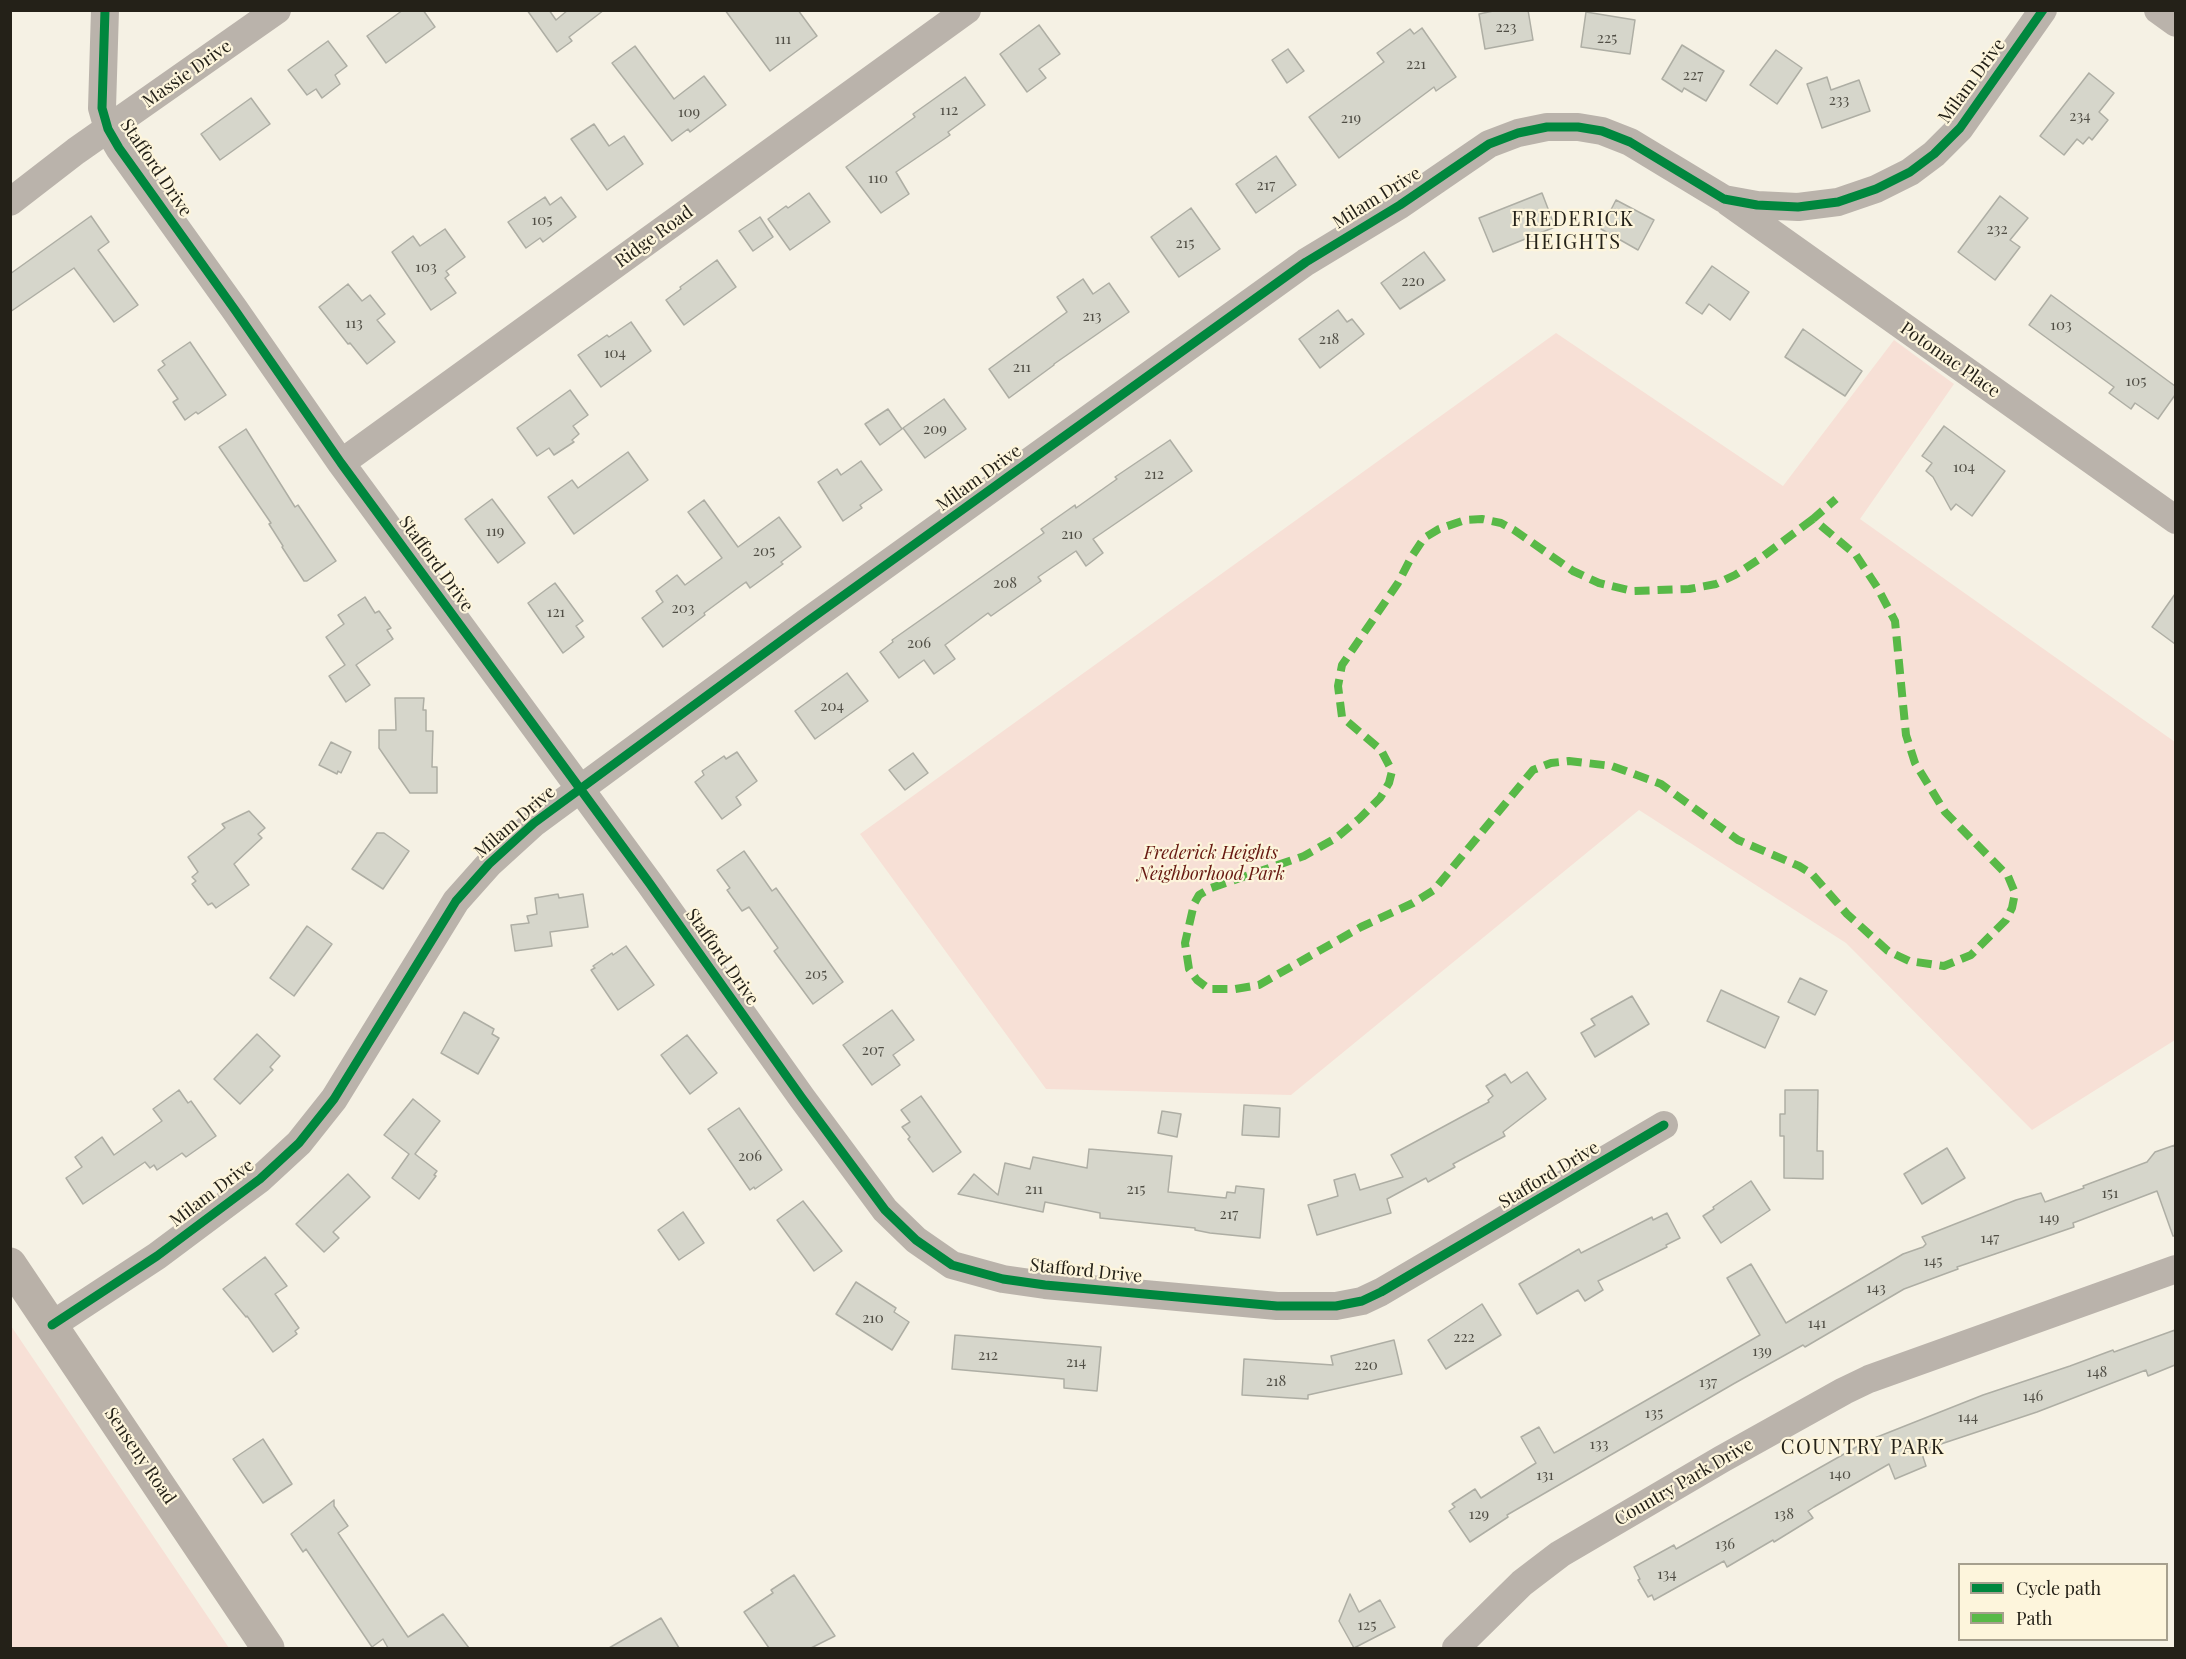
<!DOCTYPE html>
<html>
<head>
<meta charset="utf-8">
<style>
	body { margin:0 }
	#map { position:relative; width:2186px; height:1659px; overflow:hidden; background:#f5f1e4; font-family:"Playfair Display",serif }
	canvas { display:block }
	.frame { position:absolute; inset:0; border:12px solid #242118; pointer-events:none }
	.legend { position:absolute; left:1958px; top:1563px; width:210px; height:78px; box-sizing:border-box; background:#fdf5dc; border:2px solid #a6a08e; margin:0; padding:8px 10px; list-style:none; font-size:18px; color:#242118 }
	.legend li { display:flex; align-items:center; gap:12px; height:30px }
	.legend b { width:30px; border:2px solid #a6a08e }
</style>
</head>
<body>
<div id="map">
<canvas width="2186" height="1659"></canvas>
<div class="frame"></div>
<ul class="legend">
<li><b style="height:8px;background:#00873e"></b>Cycle path</li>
<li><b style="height:8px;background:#58b947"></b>Path</li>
</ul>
</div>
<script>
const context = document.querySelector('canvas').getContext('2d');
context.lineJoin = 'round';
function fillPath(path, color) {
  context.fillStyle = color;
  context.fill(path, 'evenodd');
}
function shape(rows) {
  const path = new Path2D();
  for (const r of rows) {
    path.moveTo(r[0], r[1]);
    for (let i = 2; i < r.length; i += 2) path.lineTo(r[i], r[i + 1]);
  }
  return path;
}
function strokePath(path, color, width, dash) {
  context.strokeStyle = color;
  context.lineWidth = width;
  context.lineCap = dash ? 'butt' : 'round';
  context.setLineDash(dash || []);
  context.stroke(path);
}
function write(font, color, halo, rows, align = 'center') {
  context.font = font + ' "Playfair Display",serif';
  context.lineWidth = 4.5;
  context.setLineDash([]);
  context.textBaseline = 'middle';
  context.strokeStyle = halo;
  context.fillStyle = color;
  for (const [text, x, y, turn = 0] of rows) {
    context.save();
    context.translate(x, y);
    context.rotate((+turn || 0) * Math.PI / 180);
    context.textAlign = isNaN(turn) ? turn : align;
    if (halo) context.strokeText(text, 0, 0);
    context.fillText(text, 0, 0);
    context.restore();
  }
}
fillPath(shape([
	[1556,333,1783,486,1894,340,1954,384,1860,519,2175,742,2175,1040,2032,1130,1846,943,1639,810,1291,1095,1046,1089,860,834],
	[10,1326,11,1326,229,1648,11,1648]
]), '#f7e0d6');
const building = shape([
	[403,10,423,10,435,27,386,63,367,36,403,10],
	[527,10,549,10,556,20,568,10,604,10,569,37,572,41,557,52,527,10],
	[725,10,798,10,817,36,770,71,725,10],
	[1498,10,1528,10,1533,40,1485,49,1479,14,1498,10],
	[1586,12,1635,20,1630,54,1581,47,1586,12],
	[1039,25,1060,54,1039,69,1046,78,1027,92,1000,54,1039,25],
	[1422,28,1456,77,1436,91,1434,87,1339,158,1309,117,1384,62,1377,53,1410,29,1414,34,1422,28],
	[328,41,347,66,335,75,340,84,322,98,316,89,307,95,288,70,328,41],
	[1682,45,1724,71,1706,101,1684,88,1682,92,1662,79,1682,45],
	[635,46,674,99,704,76,726,105,690,132,688,129,672,141,612,63,635,46],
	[1288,49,1304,71,1287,83,1272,60,1288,49],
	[1776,50,1802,68,1777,104,1750,85,1776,50],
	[2089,73,2114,93,2099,112,2108,120,2092,140,2089,137,2083,144,2077,139,2064,155,2040,136,2089,73],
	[965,77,985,105,948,132,950,135,896,172,909,194,881,213,846,167,915,117,913,114,965,77],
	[1827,77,1831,90,1859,80,1870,111,1822,128,1807,84,1827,77],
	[251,98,270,124,220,160,201,134,251,98],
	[594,124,609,146,624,136,643,164,607,190,571,139,594,124],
	[1276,156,1296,185,1256,213,1236,184,1276,156],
	[809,193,830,222,790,250,768,219,786,206,788,208,809,193],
	[1542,193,1555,227,1493,252,1479,218,1542,193],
	[2000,196,2028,218,2010,240,2020,247,1995,280,1958,252,2000,196],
	[545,197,550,205,561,197,576,217,543,242,540,238,526,248,508,222,545,197],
	[1616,200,1654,220,1638,250,1601,229,1616,200],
	[1191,208,1220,249,1179,277,1151,237,1191,208],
	[91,216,109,242,98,250,138,305,114,322,74,268,10,312,10,274,91,216],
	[760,217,773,237,753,251,739,231,760,217],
	[445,229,465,257,446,271,449,275,445,278,456,293,431,310,392,252,413,236,420,246,445,229],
	[1424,252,1445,280,1400,309,1381,283,1424,252],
	[717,260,736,287,684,325,666,300,681,289,680,287,717,260],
	[1712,266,1749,292,1730,320,1709,304,1702,314,1686,303,1712,266],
	[1083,279,1093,294,1109,283,1129,312,1054,364,1054,365,1009,398,989,369,1067,312,1057,297,1083,279],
	[348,284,362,301,370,295,385,314,377,320,395,342,367,364,350,343,348,344,319,307,348,284],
	[2051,295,2175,386,2175,395,2158,419,2135,403,2131,409,2109,393,2114,387,2029,325,2051,295],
	[1338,310,1347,322,1352,319,1364,334,1320,368,1299,339,1338,310],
	[631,322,651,351,601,387,578,355,607,335,609,337,631,322],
	[1803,329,1862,371,1845,396,1785,357,1803,329],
	[190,342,226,395,198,414,196,412,185,420,173,402,178,399,158,370,165,365,162,361,190,342],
	[570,390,588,415,573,426,579,434,572,440,574,442,554,455,549,448,537,456,517,428,570,390],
	[944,399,966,429,925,458,903,428,944,399],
	[888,409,902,429,880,445,865,424,888,409],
	[1944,426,2005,471,1972,516,1956,504,1951,510,1933,477,1926,471,1932,463,1922,456,1944,426],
	[246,429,295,507,298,505,336,561,307,581,304,581,282,547,283,546,269,524,271,523,219,447,246,429],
	[1170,440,1192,471,1093,539,1103,553,1086,566,1076,551,1038,577,1041,581,991,616,988,613,945,645,955,659,934,674,924,660,899,678,880,652,893,642,892,640,1044,533,1041,529,1075,505,1076,508,1117,479,1115,477,1170,440],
	[628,452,648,480,574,534,548,497,572,480,578,488,628,452],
	[861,461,882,490,860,505,862,508,843,521,818,482,837,469,841,475,861,461],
	[492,499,525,543,498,563,465,519,492,499],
	[704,500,738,547,779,517,801,547,781,562,783,564,750,588,746,582,704,613,705,615,663,647,642,618,663,602,656,591,677,575,685,585,722,558,688,512,704,500],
	[555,583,583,621,576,626,584,637,563,653,528,603,555,583],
	[2175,594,2175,644,2152,627,2175,594],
	[365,597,375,613,379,611,391,628,387,630,393,639,356,665,370,685,346,702,329,676,345,665,326,637,344,624,338,615,365,597],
	[847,673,868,701,815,739,795,711,847,673],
	[395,698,424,698,423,710,426,710,426,731,433,731,432,767,437,767,437,793,410,793,379,748,379,730,396,730,395,698],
	[331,742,351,752,341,773,338,771,337,774,319,765,331,742],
	[737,752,757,781,736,797,741,805,722,819,695,782,704,775,702,771,724,756,726,759,737,752],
	[913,753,928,773,905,790,889,770,913,753],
	[249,811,265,828,258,834,262,838,234,864,249,885,216,908,212,903,208,905,192,884,196,881,192,877,198,872,188,857,225,828,222,824,249,811],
	[377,833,384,833,409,851,383,889,352,869,377,833],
	[744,851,772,891,776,888,843,982,813,1004,774,951,778,948,749,907,742,911,727,890,730,888,717,870,744,851],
	[558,894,559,898,583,894,588,927,550,932,552,946,515,951,511,925,529,923,527,916,537,914,535,898,558,894],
	[307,926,332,944,294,996,270,978,307,926],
	[626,946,654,985,618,1010,591,970,595,968,593,966,612,953,613,955,626,946],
	[1800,978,1827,991,1815,1015,1788,1002,1800,978],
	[1721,990,1779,1017,1765,1048,1707,1021,1721,990],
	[1632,996,1649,1024,1595,1057,1581,1033,1595,1025,1591,1019,1632,996],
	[892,1010,914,1040,893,1055,900,1065,872,1085,843,1045,892,1010],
	[464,1012,494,1029,492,1034,499,1038,478,1074,441,1053,464,1012],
	[257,1034,280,1056,270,1067,273,1070,240,1104,214,1079,257,1034],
	[687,1035,717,1073,690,1094,661,1055,687,1035],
	[1527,1072,1546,1099,1503,1132,1505,1136,1453,1164,1455,1167,1428,1182,1426,1178,1387,1199,1391,1213,1317,1235,1308,1205,1338,1196,1334,1180,1355,1174,1360,1190,1403,1177,1391,1155,1489,1102,1488,1100,1493,1096,1486,1086,1505,1074,1511,1083,1527,1072],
	[179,1090,188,1103,191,1101,216,1136,186,1157,182,1153,157,1170,154,1165,150,1168,145,1162,83,1204,66,1178,82,1167,75,1157,102,1137,114,1155,162,1121,153,1109,179,1090],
	[1785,1090,1818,1090,1817,1151,1823,1151,1823,1179,1784,1178,1784,1136,1780,1136,1780,1114,1785,1114,1785,1090],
	[921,1096,961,1152,933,1172,908,1139,910,1137,902,1127,910,1122,901,1110,921,1096],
	[413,1099,440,1121,415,1154,437,1171,434,1175,436,1176,419,1199,392,1178,409,1154,384,1135,413,1099],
	[1244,1105,1280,1108,1279,1137,1242,1135,1244,1105],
	[739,1108,782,1170,755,1189,754,1187,750,1190,708,1129,739,1108],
	[1162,1111,1181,1114,1177,1137,1158,1133,1162,1111],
	[2175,1145,2175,1236,2173,1236,2157,1191,2073,1223,2074,1227,1957,1267,1958,1269,1904,1289,1805,1347,1803,1345,1735,1383,1507,1515,1508,1517,1470,1542,1449,1511,1455,1507,1452,1504,1475,1489,1481,1498,1536,1463,1521,1437,1539,1427,1554,1453,1558,1451,1760,1335,1727,1278,1751,1264,1786,1323,1903,1254,1923,1247,1926,1244,1922,1237,2016,1200,2041,1193,2045,1202,2084,1188,2083,1186,2147,1162,2155,1152,2175,1145],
	[1947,1148,1965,1178,1922,1204,1904,1174,1947,1148],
	[1089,1149,1172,1156,1168,1192,1226,1198,1227,1192,1235,1193,1236,1186,1264,1189,1260,1238,1210,1233,1195,1230,1195,1228,1100,1218,1100,1213,1045,1202,1043,1212,958,1194,974,1174,998,1195,1005,1163,1030,1169,1033,1157,1087,1168,1089,1149],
	[348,1174,370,1197,333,1232,339,1238,324,1252,296,1224,348,1174],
	[1751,1181,1770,1210,1721,1243,1703,1216,1714,1209,1713,1207,1751,1181],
	[803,1201,842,1251,814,1271,777,1220,803,1201],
	[683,1212,704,1243,679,1260,658,1230,683,1212],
	[1667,1213,1680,1238,1666,1245,1667,1247,1598,1281,1603,1290,1585,1301,1578,1290,1537,1314,1519,1284,1579,1249,1581,1253,1652,1217,1653,1220,1667,1213],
	[265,1257,287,1286,275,1294,299,1328,295,1331,297,1334,273,1352,247,1316,246,1317,223,1289,265,1257],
	[856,1282,896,1308,894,1312,909,1322,892,1350,836,1314,856,1282],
	[1482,1304,1501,1335,1446,1369,1428,1340,1482,1304],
	[2175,1330,2175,1365,2148,1376,2146,1370,2037,1412,1929,1448,1930,1451,1922,1454,1926,1466,1895,1479,1889,1464,1814,1507,1808,1511,1813,1518,1774,1542,1773,1540,1727,1567,1724,1561,1654,1600,1652,1595,1648,1597,1638,1580,1640,1579,1634,1567,1674,1545,1676,1549,1867,1441,1983,1395,2070,1366,2113,1350,2114,1352,2175,1330],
	[955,1335,1101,1347,1097,1391,1064,1388,1064,1379,952,1369,955,1335],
	[1394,1340,1402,1374,1308,1395,1308,1399,1242,1395,1244,1359,1333,1365,1331,1356,1394,1340],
	[263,1439,292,1484,263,1503,233,1459,263,1439],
	[334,1500,334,1506,348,1526,338,1533,408,1637,443,1614,469,1648,388,1648,383,1639,372,1647,306,1549,303,1552,291,1534,334,1500],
	[794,1575,835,1636,811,1648,769,1648,744,1612,773,1593,771,1590,794,1575],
	[1350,1594,1359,1612,1380,1600,1395,1627,1354,1648,1339,1621,1350,1594],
	[661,1618,679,1648,609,1648,661,1618]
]);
fillPath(building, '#d6d6cb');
strokePath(building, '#aeaea4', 1.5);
strokePath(shape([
	[105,10,102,108,108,129,119,148,235,310,341,463,650,884,802,1098,885,1210,916,1240,952,1265,1003,1279,1045,1285,1277,1306,1336,1306,1362,1301,1381,1292,1664,1125],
	[2158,10,2176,23],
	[10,202,76,151,277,10],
	[1728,202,2176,520],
	[341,463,967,10],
	[52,1325,157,1256,260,1179,299,1143,334,1099,456,901,489,864,534,823,808,621,1306,262,1400,205,1489,144,1518,133,1547,127,1578,127,1602,131,1630,142,1724,199,1757,205,1798,207,1838,202,1876,189,1910,172,1934,154,1960,128,2043,10],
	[1456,1648,1522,1583,1560,1554,1722,1459,1844,1391,1869,1379,2176,1269]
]), '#bab3ab', 28);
strokePath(shape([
	[10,1264,268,1648]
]), '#b9b1a8', 33);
strokePath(shape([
	[1813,519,1758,560,1735,575,1716,584,1689,589,1632,591,1599,583,1573,571,1514,530,1501,523,1482,519,1465,520,1439,529,1424,538,1412,556,1398,583,1342,665,1338,686,1342,717,1381,750,1392,771,1389,783,1380,798,1359,819,1336,838,1304,856,1211,888,1199,895,1194,904,1185,943,1189,969,1197,980,1209,989,1235,989,1259,985,1361,927,1413,903,1434,890,1533,770,1551,763,1569,761,1612,766,1661,784,1738,840,1799,866,1812,874,1847,914,1888,951,1909,961,1944,966,1971,955,2006,920,2012,908,2015,893,2008,876,1945,812,1915,763,1906,735,1895,621,1877,587,1856,555,1813,519,1836,499]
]), '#58b947', 8, [15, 8]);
strokePath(shape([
	[105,10,102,108,108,129,119,148,235,310,341,463,650,884,802,1098,885,1210,916,1240,952,1265,1003,1279,1045,1285,1277,1306,1336,1306,1362,1301,1381,1292,1664,1125],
	[52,1325,157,1256,260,1179,299,1143,334,1099,456,901,489,864,534,823,808,621,1306,262,1400,205,1489,144,1518,133,1547,127,1578,127,1602,131,1630,142,1724,199,1757,205,1798,207,1838,202,1876,189,1910,172,1934,154,1960,128,2043,10]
]), '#00873e', 9);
write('15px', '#504e45', null, [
	["223",1506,27],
	["225",1607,38],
	["111",783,39],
	["221",1416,64],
	["227",1693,75],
	["233",1839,100],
	["112",949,110],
	["109",689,112],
	["234",2080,116],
	["219",1351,118],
	["110",878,178],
	["217",1266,185],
	["105",542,220],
	["232",1997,229],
	["215",1185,243],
	["103",426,267],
	["220",1413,281],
	["213",1092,316],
	["113",354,323],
	["103",2061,325],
	["218",1329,339],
	["104",615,353],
	["211",1022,367],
	["105",2136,381],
	["209",935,429],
	["104",1964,467],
	["212",1154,474],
	["119",495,531],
	["210",1072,534],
	["205",764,551],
	["208",1005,583],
	["203",683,608],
	["121",556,612],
	["206",919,643],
	["204",832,706],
	["205",816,974],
	["207",873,1050],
	["206",750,1156],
	["211",1034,1189],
	["215",1136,1189],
	["151",2110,1193],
	["217",1229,1214],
	["149",2049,1218],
	["147",1990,1238],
	["145",1933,1261],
	["143",1876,1288],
	["210",873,1318],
	["141",1817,1323],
	["222",1464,1337],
	["139",1762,1351],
	["212",988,1355],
	["214",1076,1362],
	["220",1366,1365],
	["148",2097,1372],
	["218",1276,1381],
	["137",1708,1382],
	["146",2033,1396],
	["135",1654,1413],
	["144",1968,1417],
	["133",1599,1444],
	["140",1840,1474],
	["131",1545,1475],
	["129",1479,1514],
	["138",1784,1514],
	["136",1725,1544],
	["134",1667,1574],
	["125",1367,1625]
]);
write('18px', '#242118', '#fdf5dc', [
	["Massie Drive",187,74,-35],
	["Milam Drive",1972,81,-54],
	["Stafford Drive",156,168,56],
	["Milam Drive",1377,198,-32],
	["Ridge Road",654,237,-36],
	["Potomac Place",1950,360,35],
	["Milam Drive",979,478,-36],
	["Stafford Drive",436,564,54],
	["Milam Drive",515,822,-41],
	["Stafford Drive",722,957,55],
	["Stafford Drive",1549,1175,-31],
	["Milam Drive",212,1193,-37],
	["Stafford Drive",1086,1271,6],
	["Senseny Road",140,1456,56],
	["Country Park Drive",1684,1482,-30]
]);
write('italic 18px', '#671811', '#fdf5dc', [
	["Frederick Heights",1211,853],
	["Neighborhood Park",1211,874]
]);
context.letterSpacing = '1.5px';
write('20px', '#242118', '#fdf5dc', [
	["FREDERICK",1573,220],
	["HEIGHTS",1573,243],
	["COUNTRY PARK",1863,1448]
]);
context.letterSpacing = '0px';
</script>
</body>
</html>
